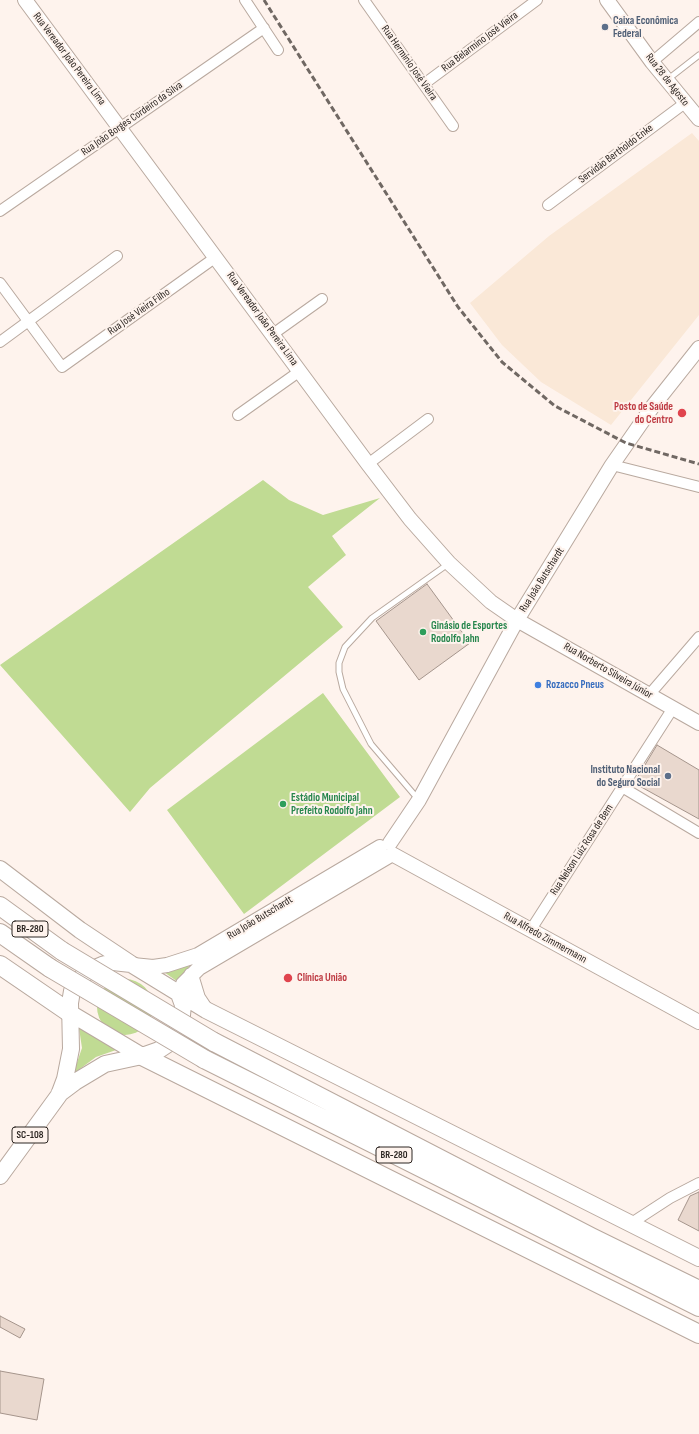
<!DOCTYPE html>
<html>
<head>
<meta charset="utf-8">
<style>
	body { margin:0 }
	canvas { display:block; background:#fef3ed }
</style>
</head>
<body>
<canvas width="699" height="1434"></canvas>
<script>
const context = document.querySelector('canvas').getContext('2d');
context.lineJoin = 'round';
function fillPath(path, color) {
  context.fillStyle = color;
  context.fill(path, 'evenodd');
}
function shape(rows) {
  const path = new Path2D();
  for (const r of rows) {
    if (r.length === 3) {
      path.moveTo(r[0] + r[2], r[1]);
      path.arc(r[0], r[1], r[2], 0, 2 * Math.PI);
      continue;
    }
    path.moveTo(r[0], r[1]);
    for (let i = 2; i < r.length; i += 2) path.lineTo(r[i], r[i + 1]);
  }
  return path;
}
function strokePath(path, color, width, dash) {
  context.strokeStyle = color;
  context.lineWidth = width;
  context.lineCap = dash ? 'butt' : 'round';
  context.setLineDash(dash || []);
  context.stroke(path);
}
function write(font, color, halo, rows, align = 'center') {
  context.font = font + ' "Sofia Sans Condensed",sans-serif';
  context.lineWidth = 4;
  context.setLineDash([]);
  context.textBaseline = 'middle';
  context.strokeStyle = halo;
  context.fillStyle = color;
  for (const [text, x, y, turn = 0] of rows) {
    context.save();
    context.translate(x, y);
    context.rotate((+turn || 0) * Math.PI / 180);
    context.textAlign = isNaN(turn) ? turn : align;
    if (halo) context.strokeText(text, 0, 0);
    context.fillText(text, 0, 0);
    context.restore();
  }
}
fillPath(shape([
	[692,133,699,141,699,315,611,425,541,382,502,345,470,303,549,236]
]), '#fae8d7');
fillPath(shape([
	[263,480,289,500,323,515,380,498,332,536,346,555,308,587,343,627,150,788,130,812,0,665],
	[323,693,400,797,244,914,167,810],
	[190,965,178,982,164,972],
	[125,1007,28],
	[79,1028,116,1050,96,1057,73,1074,82,1048]
]), '#c0db93');
const building = shape([
	[427,584,470,643,419,680,376,621,427,584],
	[657,745,699,770,699,819,634,783,657,745],
	[699,1192,699,1231,678,1220,690,1196,699,1192],
	[0,1316,25,1329,20,1338,0,1327,0,1316],
	[0,1371,44,1379,37,1420,0,1413,0,1371]
]);
fillPath(building, '#e9d8ce');
strokePath(building, '#a5958c', 1);
const lane = shape([
	[667,80,699,55],
	[418,799,371,744,343,689,339,672,339,663,345,647,372,618,448,564]
]);
const street = shape([
	[245,0,278,50],
	[364,0,453,126],
	[652,62,699,22],
	[424,84,537,0],
	[548,205,685,103],
	[0,211,264,28],
	[0,283,62,367,216,257],
	[273,334,322,299],
	[0,342,117,256],
	[238,415,300,371],
	[368,464,428,419],
	[612,465,699,487],
	[649,695,699,637],
	[622,787,699,833],
	[530,931,673,708],
	[630,1224,670,1198,699,1183]
]);
const secondary = shape([
	[25,0,368,464,410,519,449,563,491,602,517,620,699,723],
	[607,0,652,62,699,119],
	[390,843,419,800,517,620,612,465,653,406,699,348],
	[392,854,699,1022],
	[133,965,153,967,167,965,198,955,380,847],
	[191,975,198,998,206,1010],
	[179,994,183,984,199,968,389,856]
]);
const primary = shape([
	[0,869,80,930,131,964,206,1010,699,1258],
	[70,1013,142,1056],
	[59,1094,75,1082,105,1064,142,1056,159,1050,168,1044,181,1025,183,1005,179,994],
	[0,1176,59,1095,65,1079,71,1049,70,1003,72,991,80,979,88,971,102,965,113,962,131,964]
]);
const highway = shape([
	[0,906,62,951],
	[0,933,50,968],
	[0,965,70,1013],
	[214,1042,591,1237,699,1290],
	[142,1056,699,1334],
	[204,1059,699,1307]
]);
strokePath(lane, '#b9a99f', 7);
strokePath(street, '#b9a99f', 12);
strokePath(secondary, '#b9a99f', 16);
strokePath(primary, '#b9a99f', 18);
strokePath(highway, '#b9a99f', 20);
strokePath(lane, '#fff', 5);
strokePath(street, '#fff', 10);
strokePath(secondary, '#fff', 14);
strokePath(primary, '#fff', 16);
strokePath(highway, '#fff', 18);
strokePath(shape([
	[264,0,458,307,502,362,555,406,626,443,699,464]
]), '#706863', 3, [6, 3]);
const highwayBridge = shape([
	[62,951,214,1042],
	[50,968,204,1059]
]);
strokePath(highwayBridge, '#b9a99f', 20, []);
strokePath(highwayBridge, '#fff', 18);
for (const [x, y, r, color] of [
	[605,27,4,"#5c6f8a"],
	[682,413,5,"#e0444e"],
	[423,632,4,"#2e9e5b"],
	[538,685,4,"#3f7fe0"],
	[668,776,4,"#5c6f8a"],
	[283,804,4,"#2e9e5b"],
	[288,978,5,"#e0444e"]
]) {
  const dot = new Path2D();
  dot.arc(x, y, r, 0, 2 * Math.PI);
  context.fillStyle = color;
  context.fill(dot);
  strokePath(dot, '#fef3ed', 1.5);
}
for (const [x, y, w] of [
	[30,929,36],
	[30,1135,36],
	[394,1155,36]
]) {
  const box = new Path2D();
  box.roundRect(x - w / 2, y - 8, w, 16, 3);
  context.fillStyle = '#fef3ed';
  context.fill(box);
  strokePath(box, '#2d2723', 1);
}
write('bold 10px', '#2d2723', null, [
	["BR-280",30,929],
	["SC-108",30,1135],
	["BR-280",394,1155]
]);
write('bold 11px', '#4e5e75', '#fef3ed', [
	["Caixa Econômica",613,21],
	["Federal",613,34],
	["Instituto Nacional",660,770,"right"],
	["do Seguro Social",660,783,"right"]
], 'left');
write('11px', '#2d2723', '#fef3ed', [
	["Rua Belarmino José Vieira",480,42,-37],
	["Rua Vereador João Pereira Lima",69,59,53],
	["Rua Hermínio José Vieira",409,63,55],
	["Rua 28 de Agosto",667,80,52],
	["Rua João Borges Cordeiro da Silva",132,119,-35],
	["Servidão Bertholdo Enke",616,154,-37],
	["Rua José Vieira Filho",139,312,-35],
	["Rua Vereador João Pereira Lima",262,319,54],
	["Rua João Butschardt",542,580,-58],
	["Rua Norberto Silveira Júnior",608,671,30],
	["Rua Nelson Luiz Rosa de Bem",582,850,-57],
	["Rua João Butschardt",260,918,-31],
	["Rua Alfredo Zimmermann",545,938,29]
]);
write('bold 11px', '#be3a42', '#fef3ed', [
	["Posto de Saúde",673,407],
	["do Centro",673,420],
	["Clínica União",297,978,"left"]
], 'right');
write('bold 11px', '#27864d', '#fef3ed', [
	["Ginásio de Esportes",431,626],
	["Rodolfo Jahn",431,639],
	["Estádio Municipal",291,798],
	["Prefeito Rodolfo Jahn",291,811]
], 'left');
write('bold 11px', '#366cbe', '#fef3ed', [
	["Rozacco Pneus",546,685]
], 'left');
</script>
</body>
</html>
